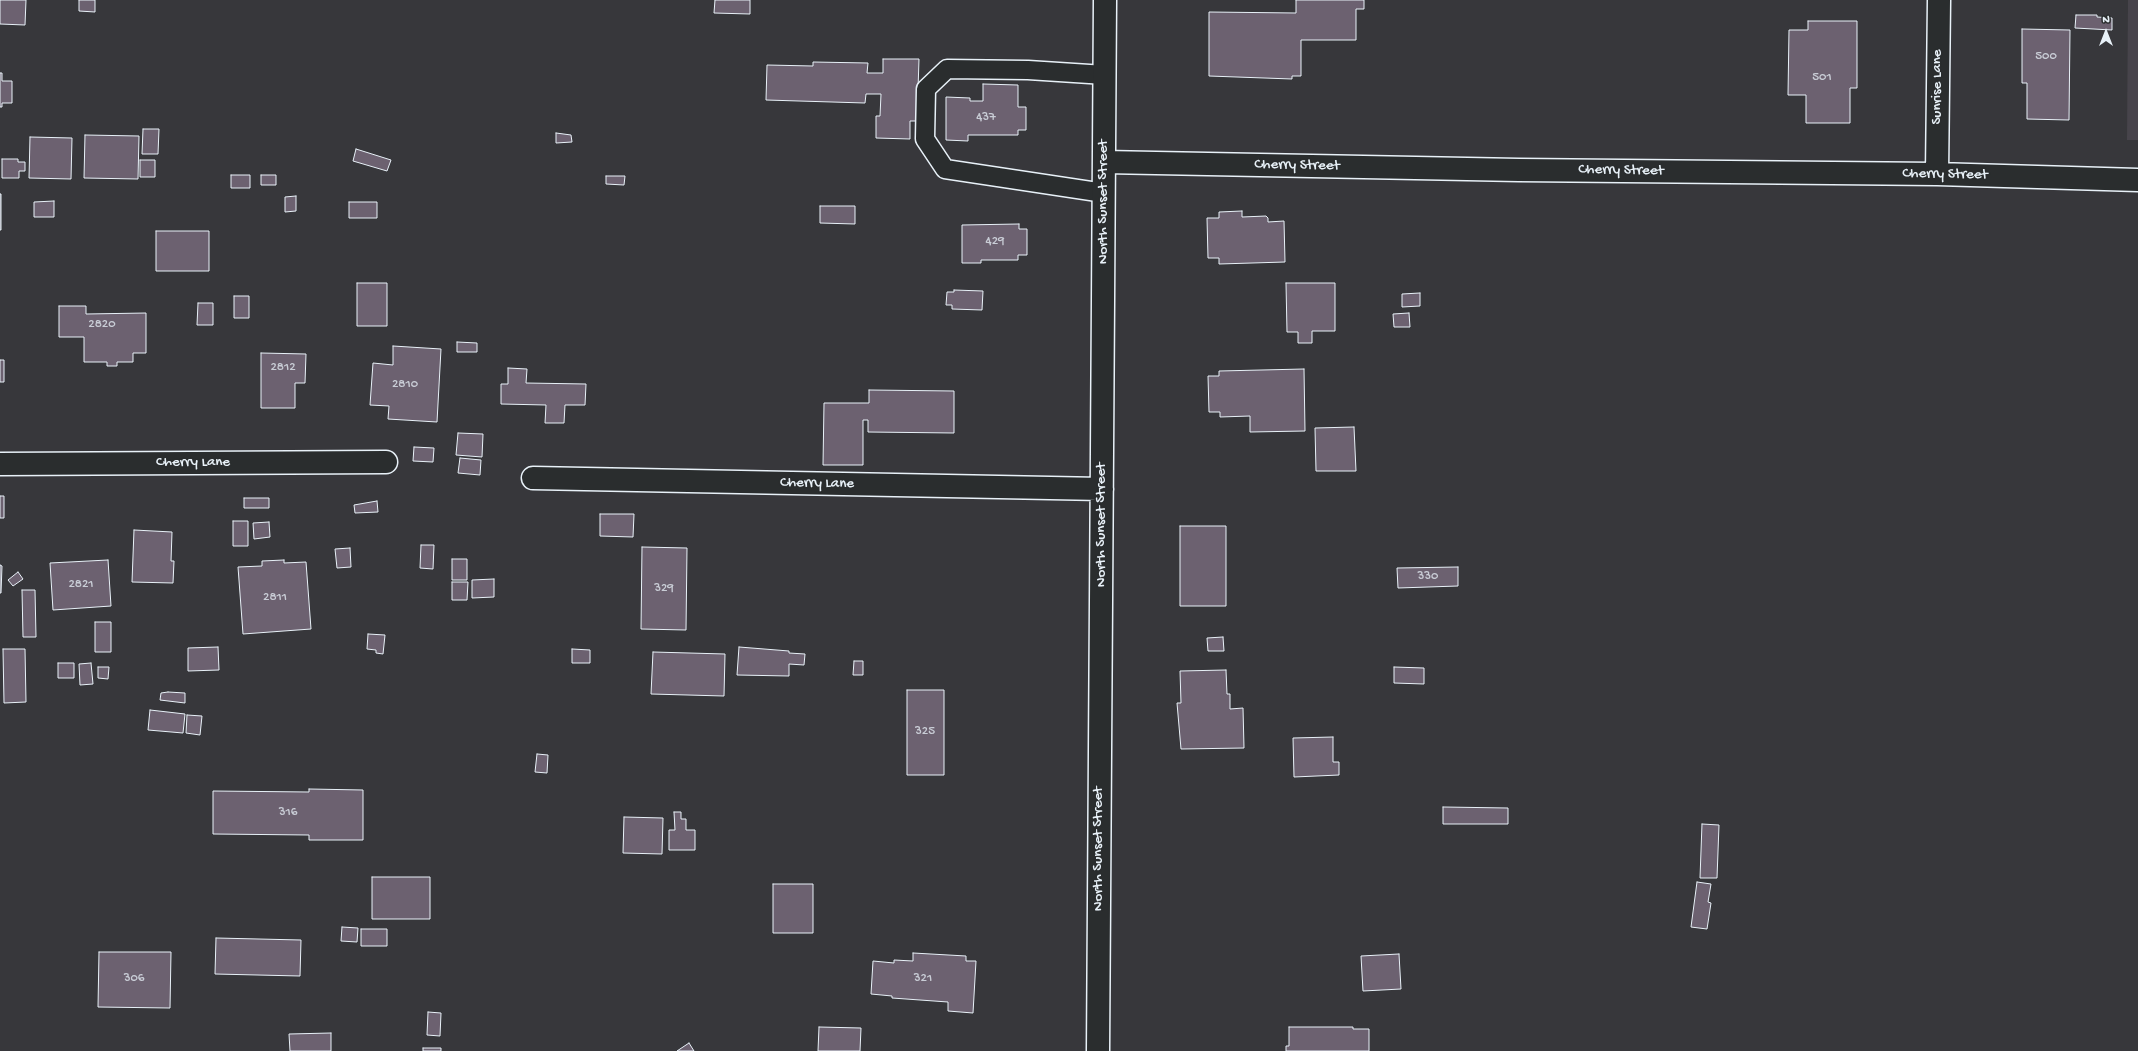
<!DOCTYPE html>
<html>
<head>
<meta charset="utf-8">
<style>
	body { margin:0 }
	#map { position:relative; width:2138px; height:1051px; overflow:hidden; background:#37373b; font-family:"Gochi Hand",sans-serif }
	canvas { display:block }
	.north { position:absolute; left:2086px; top:12px; width:40px; height:40px; -webkit-text-stroke:3px #2a2d2e; paint-order:stroke; rotate:0deg; font-size:11px; font-weight:700; line-height:16px; text-align:center; color:#e8f1f8 }
	.north::after { content:''; display:block; margin:auto; width:14px; height:18px; background:#e8f1f8; clip-path:polygon(50% 0,100% 100%,50% 72%,0 100%) }
</style>
</head>
<body>
<div id="map">
<canvas width="2138" height="1051"></canvas>
<div class="north">N</div>
</div>
<script>
const context = document.querySelector('canvas').getContext('2d');
context.lineJoin = 'round';
function fillPath(path, color) {
  context.fillStyle = color;
  context.fill(path, 'evenodd');
}
function shape(rows) {
  const path = new Path2D();
  for (const r of rows) {
    path.moveTo(r[0], r[1]);
    for (let i = 2; i < r.length; i += 2) path.lineTo(r[i], r[i + 1]);
  }
  return path;
}
function strokePath(path, color, width, dash) {
  context.strokeStyle = color;
  context.lineWidth = width;
  context.lineCap = dash ? 'butt' : 'round';
  context.setLineDash(dash || []);
  context.stroke(path);
}
function write(font, color, halo, rows, align = 'center') {
  context.font = font + ' "Gochi Hand",sans-serif';
  context.lineWidth = 3;
  context.setLineDash([]);
  context.textBaseline = 'middle';
  context.strokeStyle = halo;
  context.fillStyle = color;
  for (const [text, x, y, turn = 0] of rows) {
    context.save();
    context.translate(x, y);
    context.rotate((+turn || 0) * Math.PI / 180);
    context.textAlign = isNaN(turn) ? turn : align;
    if (halo) context.strokeText(text, 0, 0);
    context.fillText(text, 0, 0);
    context.restore();
  }
}
fillPath(shape([
	[2128,0,2138,0,2138,140,2127,140]
]), '#47444b');
const building = shape([
	[0,0,26,0,25,25,0,24,0,0],
	[79,0,95,0,95,12,79,11,79,0],
	[715,0,750,0,750,14,714,13,715,0],
	[1296,0,1364,0,1364,9,1356,9,1356,40,1301,40,1301,76,1292,76,1292,79,1209,76,1209,12,1296,13,1296,0],
	[2076,15,2097,15,2097,17,2112,18,2112,30,2075,28,2076,15],
	[1808,21,1857,21,1857,88,1850,88,1850,123,1806,123,1806,95,1788,95,1789,30,1808,30,1808,21],
	[2022,29,2070,30,2069,120,2027,119,2027,83,2022,83,2022,29],
	[883,59,919,59,917,121,910,121,910,139,876,138,876,116,880,116,881,94,866,94,865,103,766,100,767,65,813,66,813,62,868,63,867,73,883,73,883,59],
	[0,73,2,73,2,81,12,81,12,103,2,103,2,107,0,107,0,73],
	[983,84,1018,85,1018,107,1026,107,1026,130,1018,130,1018,135,968,135,968,141,946,140,946,97,970,98,970,101,983,101,983,84],
	[143,129,159,129,158,154,142,154,143,129],
	[556,133,571,135,572,142,556,143,556,133],
	[85,135,139,136,138,179,84,178,85,135],
	[30,137,72,138,71,179,29,178,30,137],
	[356,149,391,160,387,171,353,161,356,149],
	[2,159,18,159,18,162,25,162,25,171,19,171,19,178,2,178,2,159],
	[140,160,155,160,155,177,140,177,140,160],
	[231,175,250,175,250,188,231,188,231,175],
	[261,175,276,175,276,185,261,185,261,175],
	[606,176,625,176,624,185,606,184,606,176],
	[0,194,1,194,1,230,0,230,0,194],
	[296,196,296,211,285,212,285,197,296,196],
	[54,201,54,217,34,217,34,202,54,201],
	[349,202,377,202,377,218,349,218,349,202],
	[820,206,855,206,855,224,820,223,820,206],
	[1242,211,1242,217,1266,216,1268,218,1268,222,1284,221,1285,262,1219,264,1219,258,1208,258,1207,218,1219,218,1219,212,1242,211],
	[1019,224,1019,229,1027,229,1027,255,1018,255,1018,260,981,260,981,263,962,263,962,225,1019,224],
	[156,231,209,231,209,271,156,271,156,231],
	[357,283,387,283,387,326,357,326,357,283],
	[1286,283,1335,283,1335,331,1312,331,1312,343,1298,343,1298,332,1287,332,1286,283],
	[954,290,983,291,982,310,952,309,952,305,946,305,947,292,954,292,954,290],
	[1420,293,1420,306,1402,307,1402,294,1420,293],
	[234,296,249,296,249,318,234,318,234,296],
	[198,303,213,303,213,325,197,325,198,303],
	[59,306,86,306,86,314,146,313,146,353,133,353,133,362,117,362,117,366,107,366,107,362,84,362,84,337,59,337,59,306],
	[1409,313,1410,327,1394,327,1393,314,1409,313],
	[457,342,477,343,477,352,457,352,457,342],
	[393,346,441,349,437,422,388,419,389,406,370,405,373,363,393,365,393,346],
	[261,353,306,354,305,383,295,383,295,408,261,408,261,353],
	[0,360,4,360,4,382,0,382,0,360],
	[508,368,527,369,526,383,586,384,585,405,565,405,564,423,545,423,546,405,501,404,501,384,508,384,508,368],
	[1304,369,1305,431,1250,432,1250,416,1220,417,1220,412,1209,412,1208,376,1219,376,1219,371,1304,369],
	[869,390,954,391,954,433,868,432,868,420,863,420,863,465,823,465,824,403,869,403,869,390],
	[1354,427,1356,471,1316,471,1315,428,1354,427],
	[458,433,483,434,482,457,456,455,458,433],
	[414,447,434,448,433,462,413,461,414,447],
	[460,458,481,460,480,475,458,473,460,458],
	[0,496,4,496,4,518,0,518,0,496],
	[244,498,269,498,269,508,244,508,244,498],
	[377,501,378,512,355,513,354,505,377,501],
	[600,514,634,514,633,537,600,536,600,514],
	[233,521,248,521,248,546,233,546,233,521],
	[269,522,270,537,254,539,253,523,269,522],
	[1180,526,1226,526,1226,606,1180,606,1180,526],
	[134,530,172,532,171,561,174,561,173,583,132,582,134,530],
	[421,545,434,545,433,569,420,568,421,545],
	[642,547,687,548,686,630,641,629,642,547],
	[350,548,351,567,337,568,335,549,350,548],
	[452,559,467,559,467,580,452,580,452,559],
	[108,560,111,606,53,610,50,563,108,560],
	[284,560,284,563,306,562,311,629,243,634,238,567,262,566,262,561,284,560],
	[0,565,2,566,1,593,0,593,0,565],
	[1458,567,1458,586,1398,588,1397,568,1458,567],
	[18,572,23,579,13,586,8,580,18,572],
	[494,579,494,597,472,598,472,580,494,579],
	[452,582,468,582,467,600,452,600,452,582],
	[22,590,35,590,36,637,23,637,22,590],
	[95,622,111,622,111,652,95,652,95,622],
	[368,634,385,635,383,654,376,653,376,650,367,649,368,634],
	[1223,637,1224,651,1208,651,1207,638,1223,637],
	[218,647,219,670,188,671,188,648,218,647],
	[739,647,789,651,789,653,805,654,804,665,789,664,789,676,737,675,739,647],
	[3,649,25,649,26,702,4,703,3,649],
	[572,649,590,650,590,663,572,663,572,649],
	[653,652,725,654,724,696,651,694,653,652],
	[854,661,863,661,863,675,853,675,854,661],
	[58,663,74,663,74,678,58,678,58,663],
	[91,663,93,684,80,685,79,664,91,663],
	[98,667,109,667,108,679,98,678,98,667],
	[1394,667,1424,668,1424,684,1394,683,1394,667],
	[1226,670,1227,694,1230,694,1230,709,1243,708,1244,748,1181,749,1177,703,1181,703,1180,671,1226,670],
	[907,690,944,690,944,775,907,775,907,690],
	[168,692,185,693,185,703,160,700,161,693,168,692],
	[150,710,185,714,183,733,148,730,150,710],
	[187,715,202,716,200,735,186,733,187,715],
	[1333,737,1333,762,1339,762,1339,775,1294,777,1293,738,1333,737],
	[537,754,548,755,547,773,535,772,537,754],
	[309,789,363,790,363,840,309,840,309,835,213,834,213,791,309,792,309,789],
	[1443,807,1508,808,1508,824,1443,824,1443,807],
	[674,812,681,812,681,819,686,819,686,830,695,830,695,850,669,850,669,830,675,830,674,812],
	[624,817,663,818,662,854,623,853,624,817],
	[1702,824,1719,825,1717,878,1700,878,1702,824],
	[372,877,430,877,430,919,372,919,372,877],
	[1697,882,1711,884,1708,902,1711,903,1707,929,1691,927,1697,882],
	[773,884,813,884,813,933,773,933,773,884],
	[342,927,358,928,357,942,341,941,342,927],
	[361,929,387,929,387,946,361,946,361,929],
	[216,938,301,940,300,976,215,974,216,938],
	[99,952,171,952,170,1008,98,1007,99,952],
	[913,953,966,956,966,961,976,961,973,1013,948,1011,948,1002,892,998,892,996,871,994,873,961,894,963,894,960,913,961,913,953],
	[1399,954,1401,989,1363,991,1361,956,1399,954],
	[428,1012,441,1013,440,1036,427,1035,428,1012],
	[819,1027,861,1028,860,1051,818,1051,819,1027],
	[1289,1027,1353,1027,1353,1029,1369,1029,1369,1051,1286,1051,1286,1046,1289,1046,1289,1027],
	[331,1033,331,1051,290,1051,289,1034,331,1033],
	[689,1043,694,1051,677,1051,689,1043],
	[423,1048,441,1048,441,1051,423,1051,423,1048]
]);
fillPath(building, '#6c6170');
strokePath(building, '#e8f1f8', 1);
const lane = shape([
	[1104,193,945,169,925,139,926,89,947,69,1028,70,1105,75]
]);
const street = shape([
	[1104,162,1519,170,1937,174,2138,180],
	[1937,174,1939,0],
	[0,464,386,462],
	[533,478,1102,489],
	[1098,1051,1105,0]
]);
strokePath(lane, '#e8f1f8', 21);
strokePath(street, '#e8f1f8', 25);
strokePath(lane, '#2a2d2e', 18);
strokePath(street, '#2a2d2e', 22);
write('13px', '#c9cdd6', null, [
	["500",2046,57],
	["501",1822,78],
	["437",986,118],
	["429",995,242],
	["2820",102,325],
	["2812",283,368],
	["2810",405,385],
	["330",1428,577],
	["2821",81,585],
	["329",664,589],
	["2811",275,598],
	["325",925,732],
	["316",288,813],
	["306",134,979],
	["321",923,979]
]);
write('15px', '#e8f1f8', '#2a2d2e', [
	["Sunrise Lane",1938,87,-90],
	["Cherry Street",1297,166,1],
	["Cherry Street",1621,171,1],
	["Cherry Street",1945,175,1],
	["North Sunset Street",1104,202,-90],
	["Cherry Lane",193,463],
	["Cherry Lane",817,484,1],
	["North Sunset Street",1102,525,-90],
	["North Sunset Street",1099,849,-90]
]);
</script>
</body>
</html>
